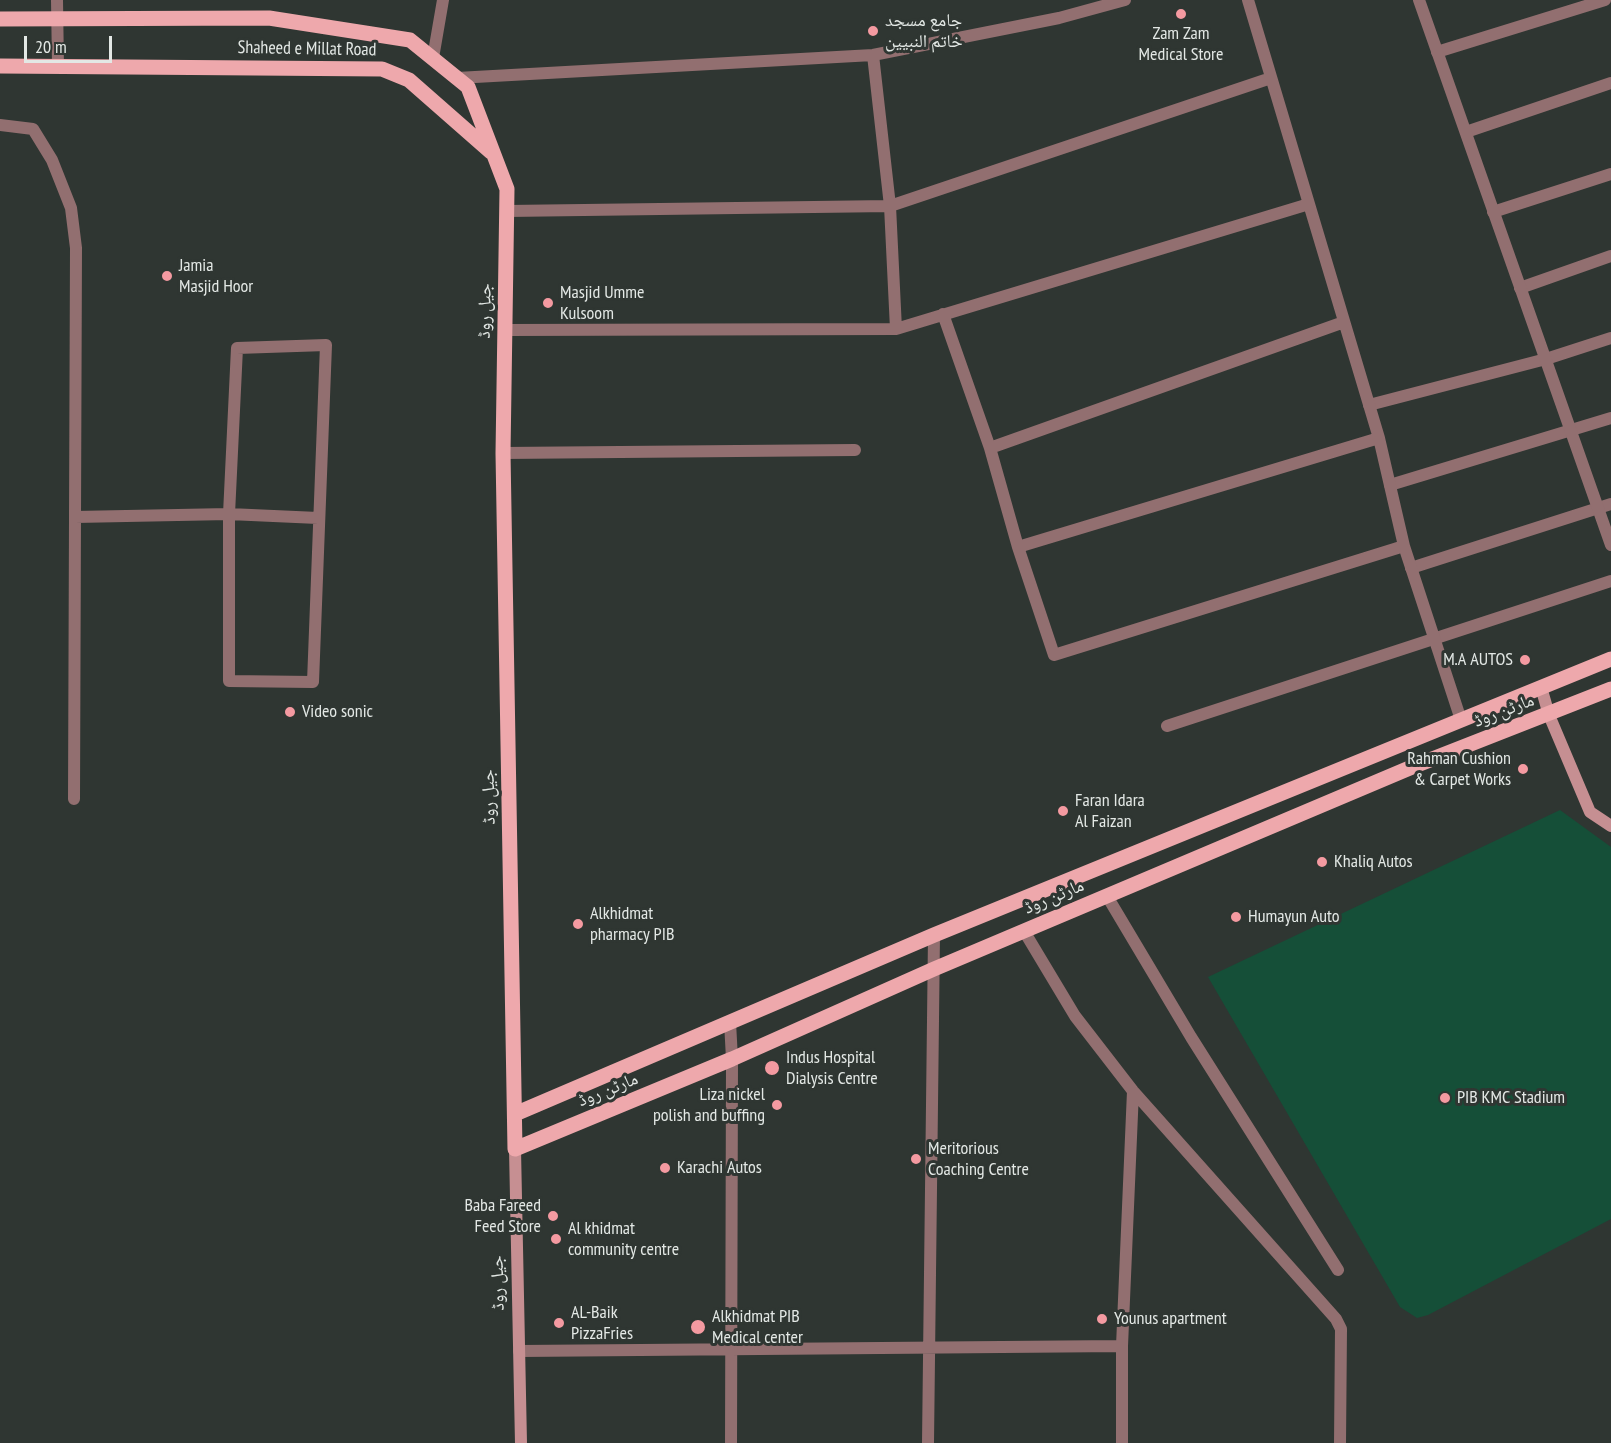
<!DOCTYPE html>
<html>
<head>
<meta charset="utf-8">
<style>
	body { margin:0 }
	#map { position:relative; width:1611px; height:1443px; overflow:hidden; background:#2f3632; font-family:"PT Sans Narrow",sans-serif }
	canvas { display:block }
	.scale { position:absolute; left:24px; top:36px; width:88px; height:27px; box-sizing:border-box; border:3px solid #e3e8e5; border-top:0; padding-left:8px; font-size:18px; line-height:21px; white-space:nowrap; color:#e3e8e5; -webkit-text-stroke:4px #2f3632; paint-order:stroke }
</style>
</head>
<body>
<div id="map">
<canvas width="1611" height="1443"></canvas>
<div class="scale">20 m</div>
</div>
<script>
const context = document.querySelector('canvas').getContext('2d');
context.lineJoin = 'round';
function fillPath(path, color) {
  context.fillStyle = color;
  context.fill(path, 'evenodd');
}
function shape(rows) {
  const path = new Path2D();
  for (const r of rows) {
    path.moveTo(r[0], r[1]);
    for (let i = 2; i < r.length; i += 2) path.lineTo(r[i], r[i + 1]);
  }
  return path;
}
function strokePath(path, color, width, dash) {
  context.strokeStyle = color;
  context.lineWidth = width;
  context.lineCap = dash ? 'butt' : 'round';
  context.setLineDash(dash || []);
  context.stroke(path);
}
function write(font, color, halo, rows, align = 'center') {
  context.font = font + ' "PT Sans Narrow","Noto Naskh Arabic",sans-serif';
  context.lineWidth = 6;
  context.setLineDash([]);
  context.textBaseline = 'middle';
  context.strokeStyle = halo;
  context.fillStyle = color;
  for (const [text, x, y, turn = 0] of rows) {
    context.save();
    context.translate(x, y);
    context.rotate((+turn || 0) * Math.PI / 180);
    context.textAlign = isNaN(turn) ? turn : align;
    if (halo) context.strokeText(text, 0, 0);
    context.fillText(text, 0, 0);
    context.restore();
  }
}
fillPath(shape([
	[1560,810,1611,847,1611,1219,1428,1315,1417,1318,1400,1307,1208,977]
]), '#154f38');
strokePath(shape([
	[1437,52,1605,0],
	[433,58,443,0],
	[1466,132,1611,83],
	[1493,212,1611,174],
	[1520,288,1611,256],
	[1369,405,1546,359,1611,338],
	[1390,485,1611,418],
	[1411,568,1611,504],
	[1167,726,1611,581]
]), '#926f70', 12);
strokePath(shape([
	[57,0,58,66],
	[1248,0,1379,438,1404,546,1461,720],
	[1419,0,1611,545],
	[873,55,890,206,896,329],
	[457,78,873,55,1059,18,1125,0],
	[0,125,33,129,52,160,71,208,76,248,75,517],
	[507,211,890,206,1271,78],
	[943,314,990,448,1018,547,1054,655,1404,546],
	[505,330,896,329,1309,204],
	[326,345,313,682,229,681,229,514,237,348,326,345],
	[990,448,1344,322],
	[503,453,855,450],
	[1018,547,1379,438],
	[74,799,75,517,229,514,318,518],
	[1107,896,1191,1037,1338,1270],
	[1024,931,1075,1016,1133,1091,1336,1319,1341,1329,1340,1443],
	[730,1022,732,1059,731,1443],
	[519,1351,1122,1346],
	[928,1443,934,935],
	[1122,1443,1122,1346,1133,1091]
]), '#926f70', 12);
strokePath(shape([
	[1541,687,1549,715,1590,812,1611,826],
	[515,1149,521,1443]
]), '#c68f92', 12);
strokePath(shape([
	[0,19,269,18,410,40,468,87,507,189,503,453,515,1149,732,1059,934,969,1412,767,1611,689],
	[0,66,382,69,409,80,491,152],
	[515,1114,934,935,1611,659]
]), '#eea8ac', 15);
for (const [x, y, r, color] of [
	[1181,14,6,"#f49aa1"],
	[873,31,6,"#f49aa1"],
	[167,276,6,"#f49aa1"],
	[548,303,6,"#f49aa1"],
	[1525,660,6,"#f49aa1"],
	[290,712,6,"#f49aa1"],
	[1523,769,6,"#f49aa1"],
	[1063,811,6,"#f49aa1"],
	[1322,862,6,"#f49aa1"],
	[1236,917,6,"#f49aa1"],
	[578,924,6,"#f49aa1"],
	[772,1068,8,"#f49aa1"],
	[1445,1098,6,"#f49aa1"],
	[777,1105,6,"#f49aa1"],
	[916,1159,6,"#f49aa1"],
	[665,1168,6,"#f49aa1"],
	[553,1216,6,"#f49aa1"],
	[556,1239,6,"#f49aa1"],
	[1102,1319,6,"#f49aa1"],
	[559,1323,6,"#f49aa1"],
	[698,1327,8,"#f49aa1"]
]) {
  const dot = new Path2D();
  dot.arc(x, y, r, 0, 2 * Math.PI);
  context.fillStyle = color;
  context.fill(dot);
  strokePath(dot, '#2f3632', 2);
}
write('18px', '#e3e8e5', '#2f3632', [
	["جامع مسجد",885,21],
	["خاتم النبیین",885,42],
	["Zam Zam",1181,34,"center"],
	["Medical Store",1181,55,"center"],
	["Jamia",179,266],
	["Masjid Hoor",179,287],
	["Masjid Umme",560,293],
	["Kulsoom",560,314],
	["M.A AUTOS",1513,660,"right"],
	["Video sonic",302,712],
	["Rahman Cushion",1511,759,"right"],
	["& Carpet Works",1511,780,"right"],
	["Faran Idara",1075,801],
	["Al Faizan",1075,822],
	["Khaliq Autos",1334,862],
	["Alkhidmat",590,914],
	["pharmacy PIB",590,935],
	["Humayun Auto",1248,917],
	["Indus Hospital",786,1058],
	["Dialysis Centre",786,1079],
	["Liza nickel",765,1095,"right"],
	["polish and buffing",765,1116,"right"],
	["PIB KMC Stadium",1457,1098],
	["Meritorious",928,1149],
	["Coaching Centre",928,1170],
	["Karachi Autos",677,1168],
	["Baba Fareed",541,1206,"right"],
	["Feed Store",541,1227,"right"],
	["Al khidmat",568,1229],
	["community centre",568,1250],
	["AL-Baik",571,1313],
	["PizzaFries",571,1334],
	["Alkhidmat PIB",712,1317],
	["Medical center",712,1338],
	["Younus apartment",1114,1319]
], 'left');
write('18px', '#e3e8e5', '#2f3632', [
	["Shaheed e Millat Road",307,49,1],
	["جیل روڈ",485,311,-89],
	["مارٹن روڈ",1504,711,-21],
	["جیل روڈ",489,797,-91],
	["مارٹن روڈ",1054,897,-23],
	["مارٹن روڈ",608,1090,-22],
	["جیل روڈ",498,1283,-91]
]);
</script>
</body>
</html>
